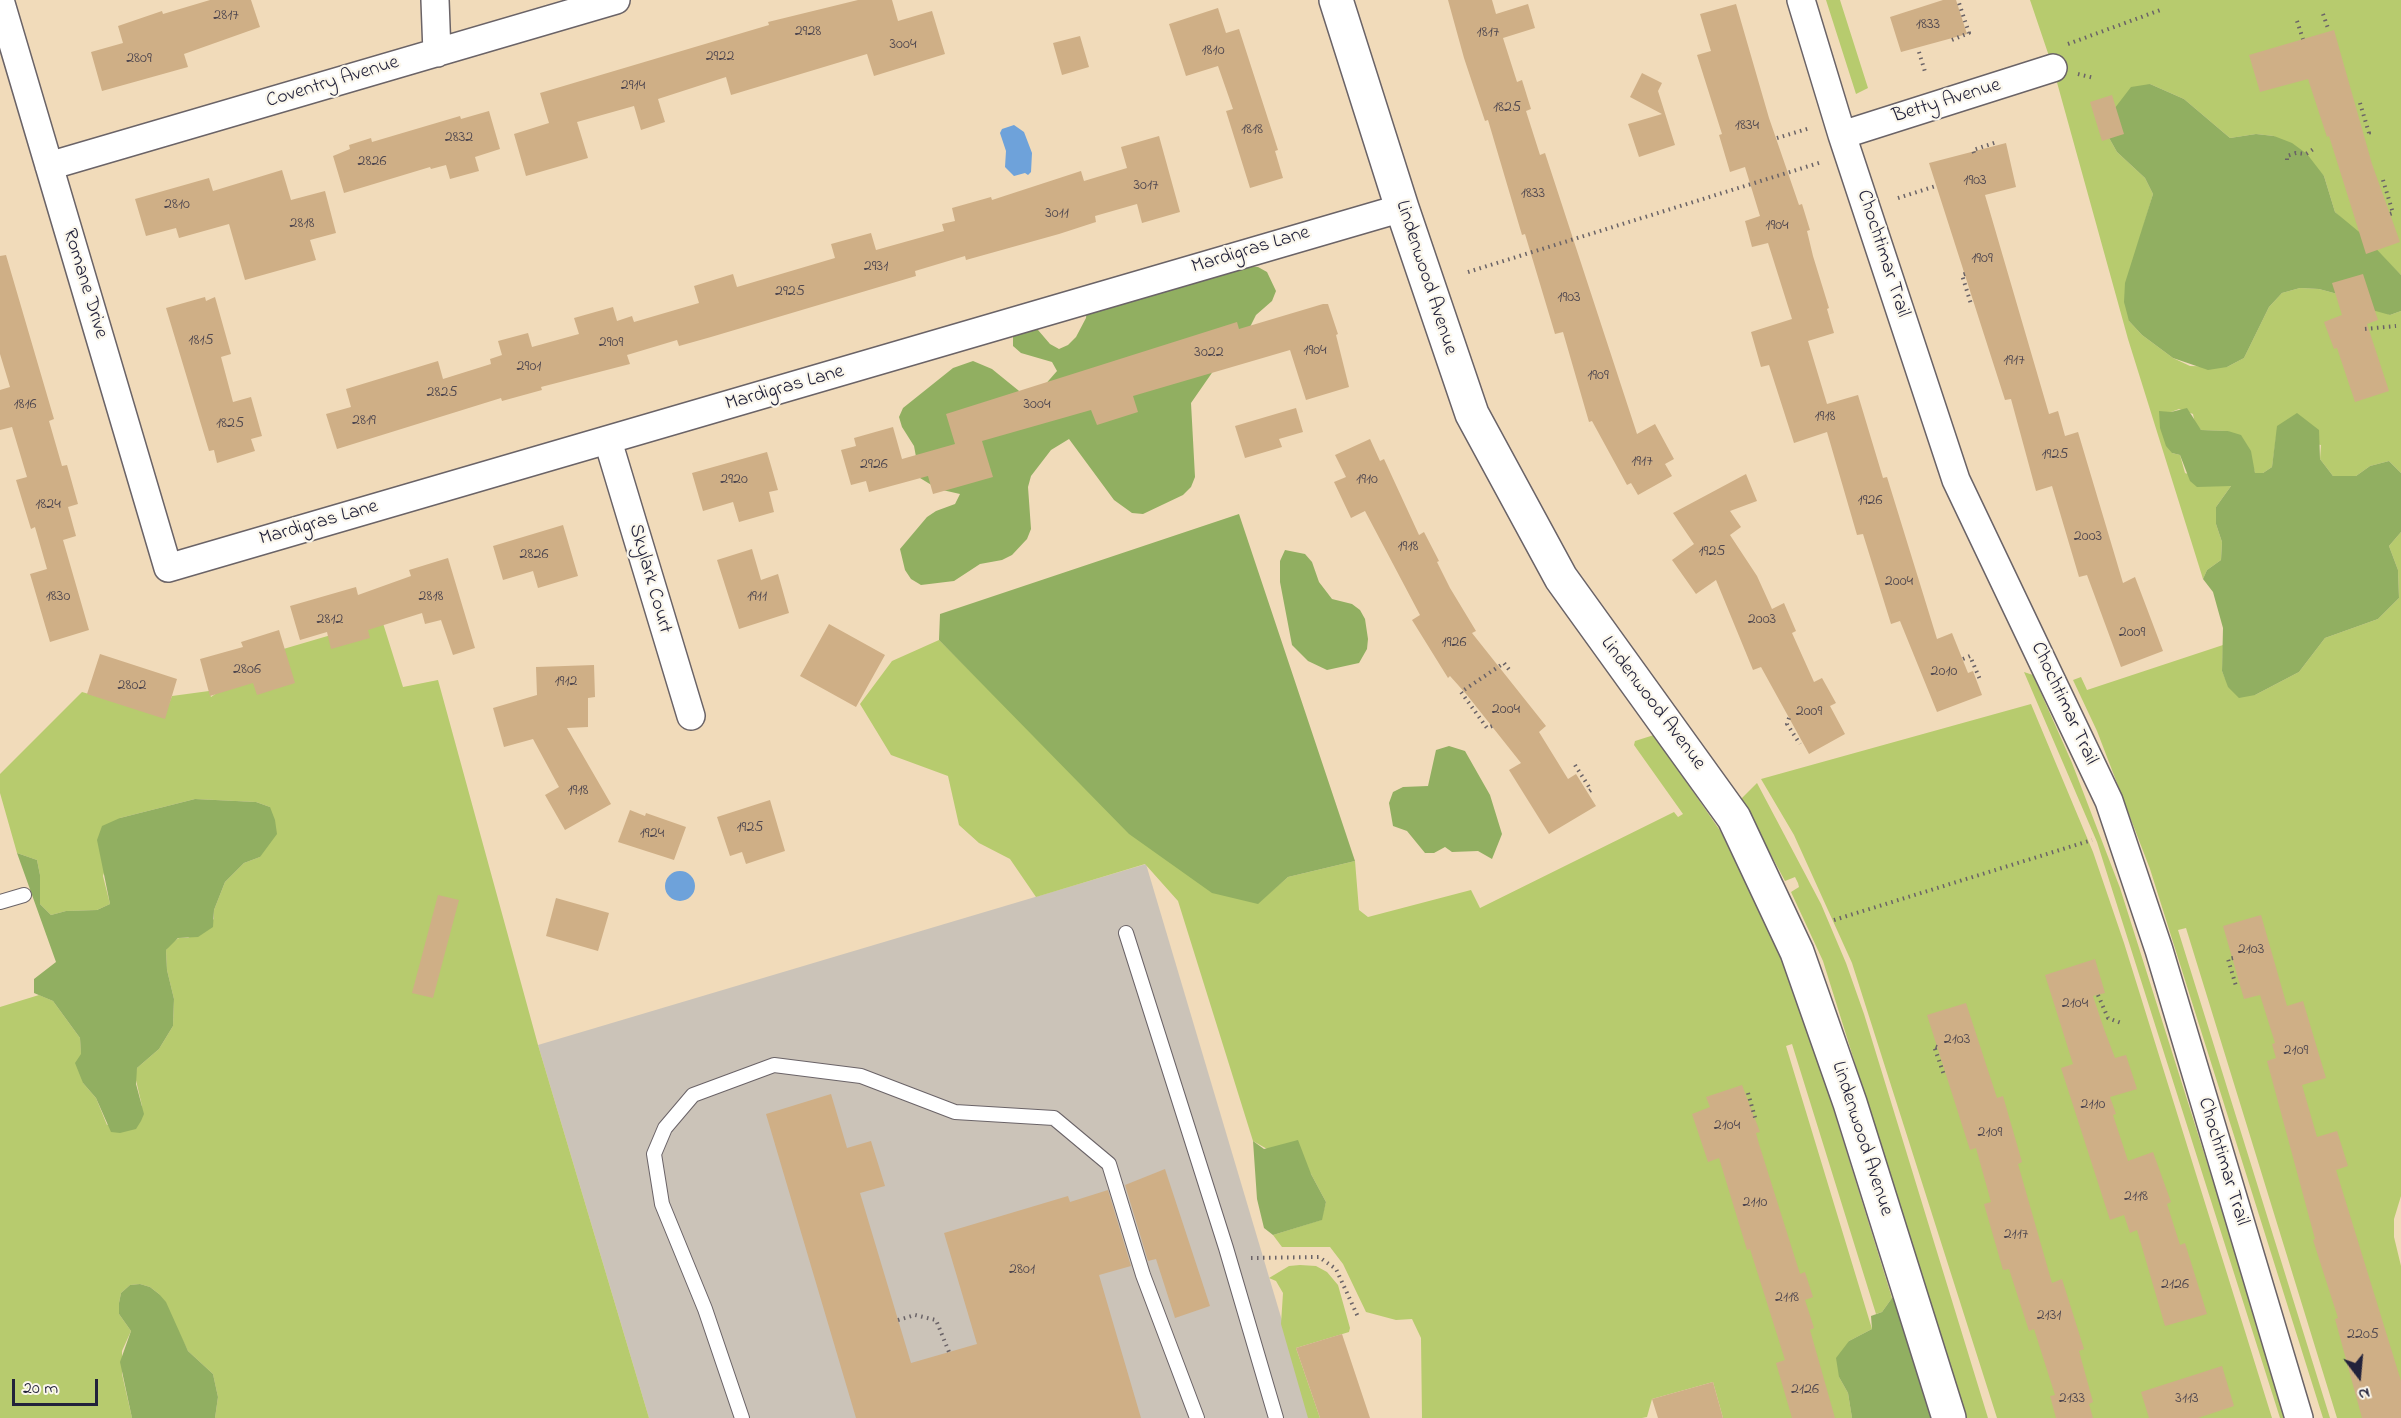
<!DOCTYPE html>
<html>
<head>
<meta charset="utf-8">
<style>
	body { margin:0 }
	#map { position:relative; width:2401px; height:1418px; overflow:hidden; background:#f1dbba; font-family:"Indie Flower",sans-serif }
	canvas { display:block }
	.north { position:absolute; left:2329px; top:1346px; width:60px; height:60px; -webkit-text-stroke:4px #fbf7ec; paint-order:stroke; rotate:164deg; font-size:16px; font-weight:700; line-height:24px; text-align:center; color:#22223b }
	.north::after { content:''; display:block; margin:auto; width:21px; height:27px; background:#22223b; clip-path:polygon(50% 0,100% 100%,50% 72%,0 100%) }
	.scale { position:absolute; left:12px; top:1379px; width:86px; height:27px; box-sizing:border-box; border:3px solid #22223b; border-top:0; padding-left:8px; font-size:18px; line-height:21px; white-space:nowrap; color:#22223b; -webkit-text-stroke:4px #fbf7ec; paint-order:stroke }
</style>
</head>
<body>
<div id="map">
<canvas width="2401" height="1418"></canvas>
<div class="north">N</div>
<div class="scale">20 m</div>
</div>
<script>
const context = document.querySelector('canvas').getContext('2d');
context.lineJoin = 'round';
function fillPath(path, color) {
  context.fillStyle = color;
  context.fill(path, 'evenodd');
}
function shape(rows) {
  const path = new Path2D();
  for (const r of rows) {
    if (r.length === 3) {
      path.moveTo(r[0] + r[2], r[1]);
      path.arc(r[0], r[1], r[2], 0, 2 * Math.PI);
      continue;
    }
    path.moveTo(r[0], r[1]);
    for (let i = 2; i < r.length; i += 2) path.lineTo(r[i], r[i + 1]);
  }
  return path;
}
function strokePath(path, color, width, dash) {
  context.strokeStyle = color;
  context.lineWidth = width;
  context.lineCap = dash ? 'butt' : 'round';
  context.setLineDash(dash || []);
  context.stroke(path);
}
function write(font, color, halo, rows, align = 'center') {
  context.font = font + ' "Indie Flower",sans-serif';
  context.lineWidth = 4.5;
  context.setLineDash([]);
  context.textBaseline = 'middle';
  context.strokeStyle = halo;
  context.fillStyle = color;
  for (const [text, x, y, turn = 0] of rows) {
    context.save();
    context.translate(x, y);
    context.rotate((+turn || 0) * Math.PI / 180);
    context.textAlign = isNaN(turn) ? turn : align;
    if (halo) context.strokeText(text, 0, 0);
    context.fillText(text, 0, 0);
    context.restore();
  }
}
fillPath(shape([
	[1146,864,1311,1418,649,1418,538,1045]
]), '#cbc3b8');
fillPath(shape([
	[1826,0,1840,0,1868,88,1856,94],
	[2030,0,2401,0,2401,275,2335,212,2324,176,2274,136,2256,134,2230,138,2184,99,2150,84,2108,136,2117,152,2145,178,2153,194,2137,248,2129,321,2142,335,2173,358,2190,366,2227,367,2244,358,2269,307,2282,293,2300,288,2319,289,2356,299,2390,315,2401,311,2401,473,2389,461,2370,466,2356,476,2333,476,2320,459,2321,445,2276,438,2272,467,2263,473,2255,473,2252,462,2228,431,2201,430,2195,424,2193,414,2179,409,2171,412,2172,453,2180,455,2185,473,2223,486,2231,486,2216,507,2216,524,2222,542,2221,560,2207,570,2203,579,2128,339,2053,68],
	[2401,532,2401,1196,2394,1219,2394,1237,2401,1266,2401,1418,2337,1418,2186,928,2178,930,2330,1418,2323,1418,2150,869,2097,731,2073,680,2081,677,2087,690,2223,645,2222,671,2225,678,2255,695,2299,672,2325,638,2378,619,2399,598,2398,570,2389,546],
	[382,620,403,687,438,680,538,1045,649,1418,215,1418,218,1397,213,1374,188,1351,159,1294,150,1287,140,1284,130,1285,121,1293,119,1303,119,1314,131,1331,122,1351,122,1374,132,1418,0,1418,0,1007,39,995,53,1001,80,1038,83,1083,96,1098,107,1125,142,1106,135,1076,137,1068,159,1049,173,1026,174,999,167,970,166,950,171,943,179,938,188,938,214,919,214,910,225,882,244,863,260,857,270,807,256,802,195,799,120,818,103,876,110,904,97,910,66,911,51,915,40,904,40,875,37,860,17,853,0,793,0,774,82,692,164,716,172,696,209,691,211,697,280,650],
	[939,640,1011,712,1258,903,1288,877,1355,861,1359,910,1368,917,1471,890,1480,908,1674,812,1678,817,1683,814,1634,745,1635,741,1654,735,1721,832,1786,967,1806,1021,1892,1298,1882,1312,1876,1314,1792,1044,1786,1046,1872,1329,1849,1341,1839,1377,1848,1393,1852,1418,1723,1418,1713,1382,1652,1399,1647,1417,1642,1418,1422,1418,1421,1338,1412,1319,1396,1320,1366,1312,1343,1264,1330,1247,1282,1247,1273,1235,1321,1220,1326,1202,1311,1174,1253,1141,1178,901,1145,864,1036,897,1010,859,979,843,959,825,948,776,891,755,860,704,892,661],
	[2024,672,2033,675,2072,763,2120,888,2288,1418,2280,1418,2097,842],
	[2031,704,2093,852,2124,943,2272,1418,1997,1418,1852,963,1794,835,1761,779],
	[1757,783,1821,904,1846,963,1864,1014,1988,1418,1966,1418,1823,961,1791,892,1799,887,1798,883,1795,877,1785,881,1741,799],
	[1300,1265,1316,1266,1327,1272,1338,1285,1350,1328,1349,1332,1296,1348,1320,1418,1308,1418,1281,1324,1283,1293,1276,1281,1269,1278,1289,1266]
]), '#b7cb6e');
fillPath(shape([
	[2150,84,2184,99,2230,138,2256,134,2274,136,2292,143,2307,154,2324,176,2335,212,2364,236,2401,275,2401,311,2390,315,2372,310,2356,299,2319,289,2300,288,2282,293,2269,307,2244,358,2227,367,2208,370,2173,358,2142,335,2129,321,2124,302,2125,283,2153,194,2145,178,2117,152,2108,136,2108,117,2131,87],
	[1247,266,1258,267,1267,272,1276,291,1272,301,1256,315,1246,335,1216,367,1191,403,1195,477,1191,487,1183,495,1143,514,1132,513,1114,500,1069,439,1051,450,1031,476,1028,487,1031,529,1027,539,1012,555,1002,560,980,564,954,581,921,585,911,579,905,570,900,549,927,517,936,511,955,504,960,494,938,489,920,478,914,446,902,427,899,417,903,408,953,368,973,361,992,369,1024,395,1043,387,1057,371,1052,362,1021,353,1013,346,1013,336,1019,328,1029,325,1038,330,1050,344,1059,349,1068,345,1076,337,1086,318,1087,308],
	[2187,408,2201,430,2228,431,2241,435,2251,451,2255,473,2263,473,2272,467,2277,426,2297,413,2319,430,2320,459,2333,476,2356,476,2370,466,2389,461,2401,473,2401,532,2389,546,2398,570,2399,598,2378,619,2325,638,2299,672,2255,695,2239,698,2228,687,2222,671,2223,628,2213,592,2203,579,2207,570,2221,560,2222,542,2216,524,2216,507,2231,486,2197,487,2190,481,2180,455,2172,453,2166,446,2160,428,2159,411,2171,412],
	[1239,514,1355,861,1288,877,1258,904,1212,893,1129,834,939,640,940,614],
	[1285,550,1305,554,1312,562,1319,582,1332,599,1352,604,1360,610,1365,619,1368,639,1367,649,1359,663,1327,670,1308,661,1292,645,1280,582,1280,561],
	[1449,746,1465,751,1490,795,1502,834,1492,859,1478,851,1452,852,1445,847,1434,853,1425,853,1407,831,1393,826,1389,803,1393,792,1403,787,1428,786,1436,750],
	[195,799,256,802,270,807,275,820,277,834,260,857,244,863,225,882,214,910,213,927,198,937,178,938,166,950,167,970,174,999,173,1026,159,1049,137,1068,136,1084,144,1114,141,1121,136,1129,120,1133,111,1132,96,1098,83,1083,75,1063,81,1054,80,1038,53,1001,34,993,34,979,56,962,17,853,37,860,40,875,40,904,51,915,66,911,97,910,110,904,97,840,102,826,120,818],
	[1298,1140,1311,1174,1326,1202,1322,1220,1273,1235,1264,1228,1257,1199,1253,1141,1264,1149],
	[140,1284,150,1287,159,1294,166,1302,188,1351,213,1374,218,1397,215,1418,132,1418,120,1362,131,1331,119,1314,119,1303,121,1293,130,1285],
	[1902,1297,1944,1418,1852,1418,1848,1393,1839,1377,1836,1358,1849,1341,1872,1329,1871,1316,1882,1312,1892,1298]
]), '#91af61');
fillPath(shape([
	[1014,125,1024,132,1032,153,1031,172,1028,175,1025,173,1014,176,1005,167,1006,151,1000,133,1002,129],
	[680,886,15]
]), '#6ea2da');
fillPath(shape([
	[210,0,251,0,260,27,184,54,188,67,102,91,91,52,123,43,118,26,162,11,163,14],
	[858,0,892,0,898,21,932,11,945,54,874,76,867,54,731,95,726,77,658,99,665,122,641,130,634,106,577,122,588,158,526,176,514,134,549,123,540,93,769,25,768,22],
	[1448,0,1492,0,1496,14,1528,4,1535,28,1503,38,1517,82,1522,80,1531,109,1526,111,1540,155,1545,153,1637,434,1655,424,1674,459,1665,464,1672,476,1638,495,1631,483,1627,485,1592,421,1589,422,1563,332,1555,334,1525,234,1522,235,1488,120,1485,121,1464,58],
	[1943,0,1956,0,1967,34,1901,52,1890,17],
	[1736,4,1769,118,1799,205,1802,204,1810,230,1807,231,1813,256,1829,308,1827,309,1834,333,1808,341,1827,404,1858,395,1883,478,1887,477,1937,639,1952,633,1968,673,1973,671,1982,695,1937,712,1900,621,1891,624,1863,534,1857,535,1827,432,1794,443,1769,365,1761,367,1751,332,1792,319,1768,243,1752,247,1745,221,1760,216,1745,167,1730,172,1719,135,1722,134,1697,55,1711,51,1700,14],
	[1218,8,1226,33,1239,29,1278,150,1275,151,1283,178,1250,188,1226,111,1233,109,1218,66,1186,76,1169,24],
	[2334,30,2372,164,2400,242,2366,254,2329,136,2327,137,2308,79,2260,92,2249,55],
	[1080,36,1089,67,1062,75,1053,43],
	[1642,73,1662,83,1658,91,1675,145,1639,157,1628,124,1662,114,1630,97],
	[2112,95,2124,134,2102,141,2090,102],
	[489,111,500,149,475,157,479,171,450,179,446,165,431,169,430,167,344,193,333,156,350,149,349,145,371,138,372,142,460,116,461,119],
	[1159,136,1180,212,1142,223,1137,204,1095,216,1096,222,1059,234,966,260,965,256,915,271,916,276,711,337,679,346,677,340,627,355,630,364,541,387,542,390,502,401,501,398,337,449,326,414,351,407,346,389,438,361,443,379,491,364,490,359,502,355,498,341,528,333,532,347,579,334,574,318,613,307,617,321,632,316,634,322,699,303,694,286,733,274,737,287,835,258,831,244,871,233,876,250,944,231,942,224,955,221,952,208,991,197,992,200,1081,171,1084,181,1127,168,1121,147],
	[2006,143,2016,187,1985,195,2049,414,2058,411,2065,436,2078,432,2123,583,2135,577,2163,651,2121,667,2087,575,2079,577,2052,486,2036,491,2011,399,2005,400,1929,163],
	[282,170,291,200,325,191,336,233,310,240,316,260,245,280,229,224,179,238,176,228,146,236,135,199,209,178,213,191],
	[6,255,54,419,49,421,62,466,67,465,78,504,68,507,76,536,63,540,89,630,50,642,30,574,47,569,35,527,31,529,16,480,27,477,12,427,0,430,0,390,10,387,0,354,0,256],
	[2363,274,2378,320,2367,324,2389,391,2355,402,2337,348,2334,349,2324,322,2342,315,2332,283],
	[205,297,206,301,215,297,231,354,221,357,233,402,251,397,262,436,251,439,255,451,217,463,214,450,209,451,166,308],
	[1323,304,1328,304,1338,334,1336,335,1349,387,1306,400,1290,350,1133,396,1138,412,1097,425,1091,410,982,441,993,477,933,494,928,476,869,492,866,481,851,485,841,450,856,446,854,438,893,427,902,459,955,444,946,414,1237,322,1239,329],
	[1296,408,1303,432,1279,439,1282,447,1245,458,1235,426],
	[1370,439,1380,461,1384,459,1419,535,1424,532,1439,561,1437,562,1450,588,1476,631,1472,633,1546,726,1539,732,1568,779,1576,774,1596,806,1549,834,1509,770,1521,763,1467,695,1450,676,1448,678,1412,620,1420,615,1365,511,1351,518,1334,482,1346,477,1335,455],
	[767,452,778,490,769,492,774,512,739,522,733,502,703,511,692,473],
	[1746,474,1757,501,1730,511,1741,527,1730,535,1757,576,1772,609,1784,603,1796,631,1792,633,1814,682,1822,678,1836,703,1830,706,1845,734,1809,754,1761,667,1753,670,1716,580,1696,594,1672,560,1694,544,1673,513],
	[563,525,578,576,538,588,533,571,503,580,493,546],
	[752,549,761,580,778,574,789,613,739,629,717,560],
	[448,558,475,648,453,655,441,620,425,624,422,613,368,630,370,638,331,649,327,632,300,640,290,606,356,587,358,595,411,576,409,570],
	[829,624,885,655,856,707,800,676],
	[279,630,295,683,257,695,253,683,210,696,200,659,243,647,241,642],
	[100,654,177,679,165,719,87,694],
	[594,665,595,697,588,698,588,727,567,728,611,804,565,830,545,795,559,787,533,739,504,747,493,708,537,695,536,667],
	[770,800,785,851,746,864,742,852,730,856,717,817],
	[630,810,645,816,646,813,686,827,674,860,618,842],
	[438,895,459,900,433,998,412,993],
	[556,898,609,913,598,951,546,936],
	[2261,915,2287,1006,2303,1001,2326,1078,2302,1085,2317,1137,2337,1131,2348,1166,2336,1170,2401,1381,2401,1418,2362,1418,2335,1319,2338,1318,2313,1240,2315,1239,2267,1061,2276,1058,2272,1044,2275,1043,2260,995,2244,999,2223,926],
	[2095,959,2105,993,2093,996,2104,1029,2115,1058,2126,1055,2137,1089,2110,1097,2116,1114,2113,1115,2128,1161,2153,1152,2171,1202,2167,1204,2180,1245,2185,1243,2207,1314,2165,1326,2137,1230,2130,1233,2124,1215,2110,1220,2061,1068,2073,1064,2045,975],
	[1966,1003,1997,1098,2003,1096,2022,1162,2018,1164,2052,1283,2062,1279,2084,1349,2079,1351,2093,1402,2089,1404,2093,1418,2056,1418,2050,1396,2055,1395,2034,1329,2029,1331,2009,1269,2003,1270,1984,1204,1991,1202,1976,1148,1970,1150,1927,1015],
	[1742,1085,1760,1132,1756,1133,1759,1144,1800,1274,1805,1272,1813,1297,1805,1300,1814,1328,1810,1330,1835,1418,1792,1418,1776,1363,1785,1360,1750,1249,1747,1250,1719,1158,1708,1162,1692,1114,1710,1107,1706,1097],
	[831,1094,847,1148,871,1141,885,1186,860,1193,911,1363,977,1344,944,1233,1068,1196,1070,1202,1108,1190,1131,1266,1099,1275,1141,1418,856,1418,766,1114],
	[1165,1169,1210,1306,1175,1318,1156,1259,1148,1261,1125,1185],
	[1342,1334,1370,1418,1320,1418,1296,1348],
	[2222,1366,2234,1406,2198,1418,2149,1418,2141,1392],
	[1713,1382,1723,1418,1658,1418,1652,1399]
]), '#cfaf86');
const service = shape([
	[0,902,24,895],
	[1126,933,1226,1248,1276,1418],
	[742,1418,705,1309,662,1204,654,1154,665,1128,693,1095,774,1065,861,1076,955,1112,1054,1118,1109,1164,1143,1275,1197,1418]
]);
const minor = shape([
	[0,0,168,568,1402,208],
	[435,0,437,53],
	[1801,0,1842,135,1956,480,2109,801,2159,950,2299,1418],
	[1842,135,2053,68],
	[49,166,616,0],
	[608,441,691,716]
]);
const tertiary = shape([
	[1336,0,1402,208,1472,414,1561,578,1734,818,1797,952,1850,1103,1949,1418]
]);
strokePath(service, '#6a6367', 16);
strokePath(minor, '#6a6367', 30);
strokePath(tertiary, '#6a6367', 36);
strokePath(shape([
	[2323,14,2329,31],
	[2297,21,2303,39],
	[1952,40,1969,33,1958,0],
	[2068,44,2163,9],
	[1919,52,1926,75],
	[2078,74,2094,78],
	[2360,103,2369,133,2365,135],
	[1777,138,1810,128],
	[1974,153,1973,150,1997,142],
	[2287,160,2287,156,2296,153,2306,154,2315,148],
	[2383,180,2393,213,2390,214],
	[1898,198,1936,186],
	[1468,272,1822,162],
	[1965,274,1962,275,1971,304],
	[2365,329,2396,326],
	[1963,659,1970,656,1981,682],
	[1789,718,1787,724,1800,744],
	[1492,726,1487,728,1461,692,1504,663,1511,672],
	[1575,765,1591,790,1587,793],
	[1834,920,2092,840],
	[2233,958,2228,959,2236,986],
	[2098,995,2108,1018,2121,1023],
	[1937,1047,1934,1046,1944,1075],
	[1748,1093,1756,1121],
	[1251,1258,1319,1257,1336,1269,1359,1319],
	[898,1320,915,1315,936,1320,949,1352]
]), '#6a6367', 4, [1.5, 4.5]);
strokePath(service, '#fff', 14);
strokePath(minor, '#fff', 27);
strokePath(tertiary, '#fff', 33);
write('16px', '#4d454e', null, [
	["2817",226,16],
	["1833",1928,25],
	["2928",808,32],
	["1817",1488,33],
	["3004",903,45],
	["1810",1213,51],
	["2922",720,57],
	["2809",139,59],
	["2914",633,86],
	["1825",1507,108],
	["1834",1747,126],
	["1818",1252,130],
	["2832",459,138],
	["2826",372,162],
	["1903",1975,181],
	["3017",1146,186],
	["1833",1533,194],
	["2810",177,205],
	["3011",1057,214],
	["2818",302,224],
	["1904",1777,226],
	["1909",1982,259],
	["2931",876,267],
	["2925",790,292],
	["1903",1569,298],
	["1815",201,341],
	["2909",611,343],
	["1904",1315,351],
	["3022",1209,353],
	["1917",2014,361],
	["2901",529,367],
	["1909",1598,376],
	["2825",442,393],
	["1816",25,405],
	["3004",1037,405],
	["1918",1825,417],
	["2819",364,421],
	["1825",230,424],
	["1925",2055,455],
	["1917",1642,462],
	["2926",874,465],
	["2920",734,480],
	["1910",1367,480],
	["1926",1870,501],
	["1824",48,505],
	["2003",2088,537],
	["1918",1408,547],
	["1925",1712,552],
	["2826",534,555],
	["2004",1899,582],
	["1830",58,597],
	["2818",431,597],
	["1911",757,597],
	["2812",330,620],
	["2003",1762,620],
	["2009",2132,633],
	["1926",1454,643],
	["2806",247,670],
	["2010",1944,672],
	["1912",566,682],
	["2802",132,686],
	["2004",1506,710],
	["2009",1809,712],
	["1918",578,791],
	["1925",750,828],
	["1924",652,834],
	["2103",2251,950],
	["2104",2075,1004],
	["2103",1957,1040],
	["2109",2296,1051],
	["2110",2093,1105],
	["2104",1727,1126],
	["2109",1990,1133],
	["2118",2136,1197],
	["2110",1755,1203],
	["2117",2016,1235],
	["2801",1022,1270],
	["2126",2175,1285],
	["2118",1787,1298],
	["2131",2049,1316],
	["2205",2363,1335],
	["2126",1805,1390],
	["2133",2072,1399],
	["3113",2187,1399]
]);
write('20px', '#22223b', '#fbf7ec', [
	["Coventry Avenue",333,83,-17],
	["Betty Avenue",1947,102,-17],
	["Mardigras Lane",1251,251,-17],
	["Chochtimar Trail",1882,254,72],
	["Lindenwood Avenue",1425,278,72],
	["Romane Drive",84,284,73],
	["Mardigras Lane",785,389,-16],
	["Mardigras Lane",319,524,-16],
	["Skylark Court",649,579,74],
	["Lindenwood Avenue",1652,704,53],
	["Chochtimar Trail",2063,704,65],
	["Lindenwood Avenue",1861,1139,72],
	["Chochtimar Trail",2222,1162,73]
]);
</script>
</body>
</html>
